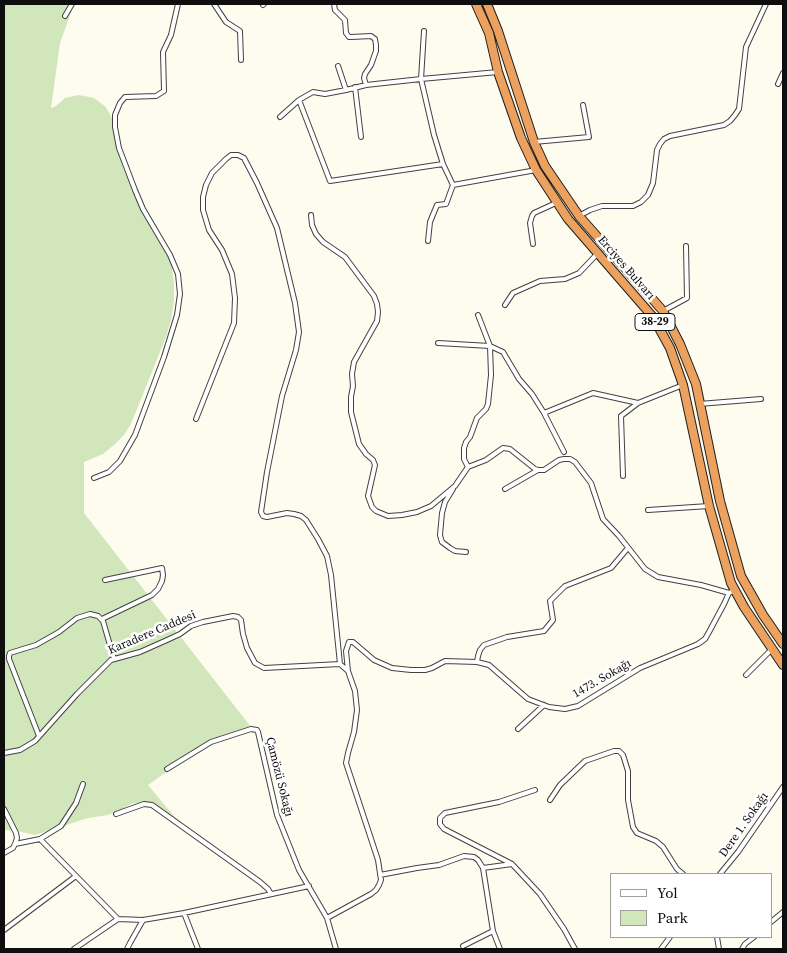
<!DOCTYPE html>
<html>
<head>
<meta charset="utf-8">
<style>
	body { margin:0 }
	#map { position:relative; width:787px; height:953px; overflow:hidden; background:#fefbef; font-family:"Source Serif 4",serif }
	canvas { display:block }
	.frame { position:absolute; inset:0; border:5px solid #0e0e0e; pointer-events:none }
	.legend { position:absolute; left:610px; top:873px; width:162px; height:65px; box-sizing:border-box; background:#fff; border:1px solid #9f9f9f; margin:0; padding:6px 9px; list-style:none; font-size:15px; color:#0e0e0e }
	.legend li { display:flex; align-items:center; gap:10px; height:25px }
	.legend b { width:25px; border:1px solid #9f9f9f }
</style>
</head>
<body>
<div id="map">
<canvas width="787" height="953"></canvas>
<div class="frame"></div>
<ul class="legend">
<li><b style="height:6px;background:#fff"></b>Yol</li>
<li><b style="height:14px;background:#d1e7bb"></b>Park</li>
</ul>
</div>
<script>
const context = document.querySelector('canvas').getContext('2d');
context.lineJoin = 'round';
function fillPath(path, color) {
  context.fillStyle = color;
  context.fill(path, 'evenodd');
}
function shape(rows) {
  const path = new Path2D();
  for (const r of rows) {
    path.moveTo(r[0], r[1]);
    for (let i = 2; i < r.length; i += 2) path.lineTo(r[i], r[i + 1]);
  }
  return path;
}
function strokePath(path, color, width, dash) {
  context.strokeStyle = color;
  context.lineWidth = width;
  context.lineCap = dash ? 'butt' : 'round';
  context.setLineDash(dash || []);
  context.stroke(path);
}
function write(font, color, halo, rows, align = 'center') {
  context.font = font + ' "Source Serif 4",serif';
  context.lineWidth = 5;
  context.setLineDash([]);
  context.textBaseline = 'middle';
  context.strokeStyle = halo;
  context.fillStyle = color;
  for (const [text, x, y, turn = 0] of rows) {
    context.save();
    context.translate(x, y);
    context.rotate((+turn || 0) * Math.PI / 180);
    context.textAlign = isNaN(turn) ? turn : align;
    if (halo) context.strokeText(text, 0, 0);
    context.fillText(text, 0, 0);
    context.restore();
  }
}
fillPath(shape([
	[4,4,74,4,60,43,51,108,56,106,65,98,79,95,94,98,106,107,113,120,116,144,124,170,150,225,170,260,172,268,174,284,174,301,171,320,166,337,131,424,124,435,114,445,103,454,84,462,84,513,251,727,210,741,148,785,178,821,143,803,137,803,131,804,121,810,108,815,88,818,35,835,18,831,4,830]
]), '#d1e7bb');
const street = shape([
	[214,4,226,22,240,31,241,60],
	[334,4,335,10,345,20,346,33,349,37,351,37,371,36,375,39,376,45,376,51,371,65,365,74,364,78,366,85],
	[263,5,264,4],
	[65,16,72,4],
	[424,31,421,79,498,72],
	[338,66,346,90],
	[778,84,783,73],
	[355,87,361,137],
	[299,100,330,181,443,164],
	[280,117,299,100,313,92,325,94,346,90,366,85,421,79,434,135,443,164,453,185,536,170],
	[534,142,589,137,583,105],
	[311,215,312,225,316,234,323,242,345,257,374,296,377,304,378,312,377,321,354,362,352,374,353,386,351,397,351,412,359,444,366,454,373,460,375,465,368,496,372,507,376,511,388,516,402,515,417,512,431,506,455,486,468,467,486,460,503,448,510,449,535,469,538,470,544,470,559,460,564,459,570,459,575,462,591,483,603,519,619,536,645,569,658,577,701,585,729,593],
	[579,216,590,210,602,206,633,206,641,202,648,195,653,183,657,150,660,144,664,139,670,136,724,125,730,121,735,115,739,109,746,47,766,4],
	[428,241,430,222,437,205,446,204,453,185],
	[533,244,530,223,532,216,534,213,558,202],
	[505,305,513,293,540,281,565,279,579,273,598,253],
	[663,311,687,298,686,246],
	[438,343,490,346,503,352,519,379,532,394,544,413,564,452],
	[699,404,761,399],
	[544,413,593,393,638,403],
	[196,419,234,323,235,298,232,274,222,250,209,230,203,210,203,197,206,185,212,173,226,159,231,155,238,155,244,158,257,183,277,228,295,303,299,332,296,350,282,396,267,472,261,512,263,516,267,517,287,513,294,514,301,516,306,520,318,539,327,556,331,575,340,664],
	[468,467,464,459,464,448,466,442,470,437,477,418,486,409,488,404,491,375,490,346,478,315],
	[623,476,621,416,638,403,683,385],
	[94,478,109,472,120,461,135,435,164,357,177,315,180,294,178,274,170,255,143,209,135,190,119,148,115,127,115,115,120,103,125,97,156,96,164,91,163,52,171,35,178,4],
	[453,489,445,502,442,513,440,535,441,539,442,542,450,548,455,551,466,552],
	[505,489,538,470],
	[648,510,709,506],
	[102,619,152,595,158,589,162,581,163,575,162,568,105,580],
	[477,662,478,656,480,650,484,645,507,637,544,631,553,620,550,601,565,586,611,568,628,548],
	[746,675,772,649],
	[518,729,544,705],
	[39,736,9,659,9,656,10,653,36,645,59,632,77,618,90,614,98,616,103,621,114,659],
	[4,753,20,750,35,741,77,694,111,660,140,652,167,640,180,634,191,626,203,622,233,616,238,617,241,620,243,634,247,648,255,663,264,668,340,664,348,671],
	[167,769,211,742,251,729,257,730,258,732,277,815,299,870,327,918,336,949],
	[535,790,499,802,445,813,440,818,440,824,444,829,512,864,540,894,564,929,575,949],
	[550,800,560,785,585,761,614,751,619,751,623,755,628,771,628,800,633,827,637,833,656,841,663,847,677,869,683,874],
	[4,809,16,833,17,838,15,844,13,848,4,853],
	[116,814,144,804,152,805,260,882,268,889,271,894],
	[40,839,61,826,76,803,83,784],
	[15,844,40,839,118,919],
	[720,874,738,852,783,787],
	[380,875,417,868,439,865,464,856,474,857,478,860,483,868],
	[184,913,198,949],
	[327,918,371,894,376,890,379,885,381,880,378,860,346,763,348,753,354,732,357,710,355,691,348,671,346,651,349,642,353,642,374,660,392,668,411,670,425,670,432,668,445,661,477,662,489,665,528,699,549,707,565,709,578,706,640,668,698,644,705,639,709,632,724,604,729,593,731,592],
	[771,922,783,912],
	[4,930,76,876],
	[717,937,719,949],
	[463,946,493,931],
	[74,949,118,919,143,920,184,913,309,886],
	[127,949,130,943,143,920],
	[500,949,493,931,483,868,512,864],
	[661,949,670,937],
	[742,949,745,944,754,937]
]);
const highway = shape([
	[476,4,489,33,498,72,521,138,536,170,568,219,653,317,670,348,683,385,709,506,731,583,744,607,783,665],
	[487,4,498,31,534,142,545,166,579,216,663,311,680,344,696,384,720,501,741,576,763,615,783,644]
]);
strokePath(street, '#414141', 6);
strokePath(highway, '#1f1f1f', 10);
strokePath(street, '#fff', 4);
strokePath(highway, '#eca15f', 8);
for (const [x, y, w] of [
	[655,322,40]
]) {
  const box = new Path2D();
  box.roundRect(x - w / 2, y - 8.5, w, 17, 4);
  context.fillStyle = '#fff';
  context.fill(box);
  strokePath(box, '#0e0e0e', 1);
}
write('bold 11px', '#0e0e0e', null, [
	["38-29",655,322]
]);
write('12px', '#0e0e0e', '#fff', [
	["Erciyes Bulvarı",626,268,49],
	["Karadere Caddesi",152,633,-23],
	["1473. Sokağı",602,679,-30],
	["Çamözü Sokağı",279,777,76],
	["Dere 1. Sokağı",744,825,-55]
]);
</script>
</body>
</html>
